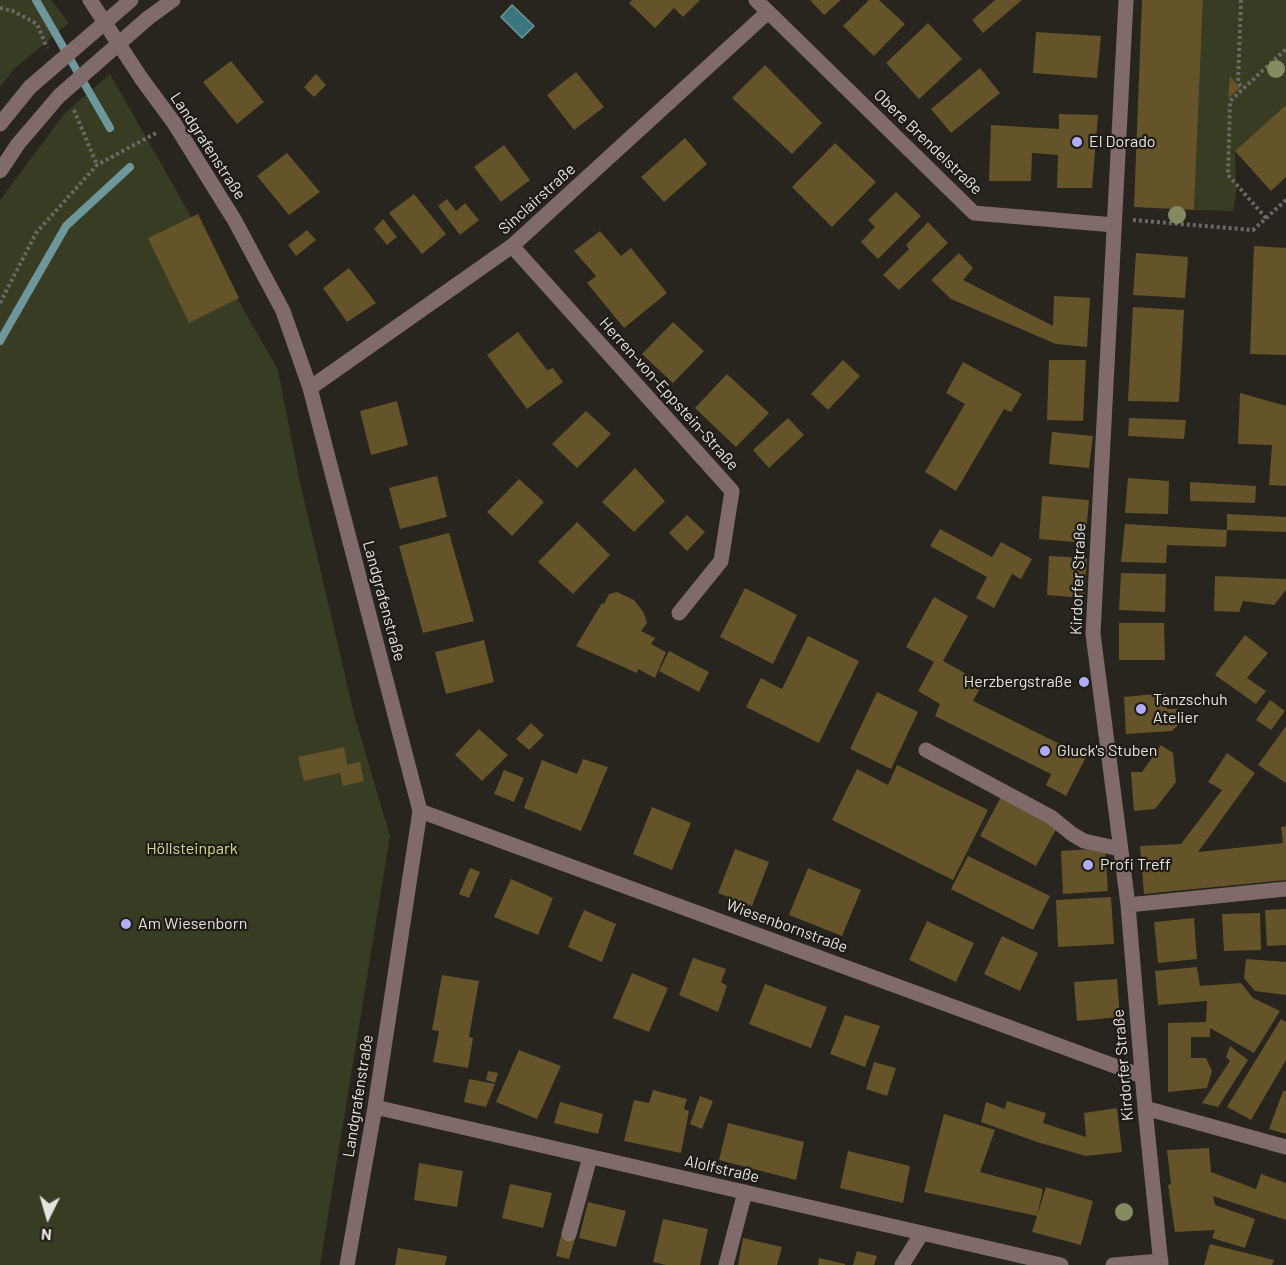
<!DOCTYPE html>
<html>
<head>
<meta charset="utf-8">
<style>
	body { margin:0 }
	#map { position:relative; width:1286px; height:1265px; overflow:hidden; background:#28251e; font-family:Barlow,sans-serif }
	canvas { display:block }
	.north { position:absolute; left:18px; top:1187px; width:60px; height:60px; -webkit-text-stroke:4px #1f1b15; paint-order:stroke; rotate:185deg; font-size:16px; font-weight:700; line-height:24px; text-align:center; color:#e5e3df }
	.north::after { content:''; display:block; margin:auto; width:21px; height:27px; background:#e5e3df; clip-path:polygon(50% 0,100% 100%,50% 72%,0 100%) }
</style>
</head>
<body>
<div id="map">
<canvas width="1286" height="1265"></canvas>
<div class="north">N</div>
</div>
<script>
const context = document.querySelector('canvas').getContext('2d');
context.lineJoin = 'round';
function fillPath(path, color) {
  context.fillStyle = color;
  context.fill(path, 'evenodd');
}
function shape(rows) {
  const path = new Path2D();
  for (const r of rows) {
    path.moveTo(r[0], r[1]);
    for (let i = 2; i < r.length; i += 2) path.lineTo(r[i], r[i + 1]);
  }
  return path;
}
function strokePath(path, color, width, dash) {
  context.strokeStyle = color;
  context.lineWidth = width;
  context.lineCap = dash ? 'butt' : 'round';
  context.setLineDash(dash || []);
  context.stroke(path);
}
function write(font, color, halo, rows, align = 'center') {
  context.font = font + ' Barlow,sans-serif';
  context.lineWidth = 4.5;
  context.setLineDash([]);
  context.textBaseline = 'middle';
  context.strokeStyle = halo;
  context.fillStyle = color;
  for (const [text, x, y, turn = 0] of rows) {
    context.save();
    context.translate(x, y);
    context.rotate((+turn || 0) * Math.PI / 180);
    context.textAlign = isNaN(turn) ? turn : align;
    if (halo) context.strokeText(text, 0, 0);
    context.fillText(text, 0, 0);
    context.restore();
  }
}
fillPath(shape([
	[0,0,51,0,69,23,14,69,0,87],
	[1203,0,1286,0,1286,105,1235,151,1236,192,1233,211,1194,210],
	[110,74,278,370,299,478,354,714,390,836,320,1265,0,1265,0,200,65,113]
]), '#383c22');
const water = shape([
	[512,5,534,26,522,38,501,17,512,5]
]);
fillPath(water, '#3b767e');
strokePath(water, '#6e979b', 1.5);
strokePath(shape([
	[36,0,110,128],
	[0,341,66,226,130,167]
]), '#6e979b', 8);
fillPath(shape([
	[632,0,700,0,683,17,674,8,655,28,629,3],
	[810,0,841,0,824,15],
	[869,0,879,0,905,24,874,56,843,26],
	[995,0,1022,0,983,33,972,20],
	[1142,0,1203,0,1194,210,1134,207],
	[928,23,962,59,919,99,886,63],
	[1036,32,1101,36,1097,78,1033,73],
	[231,61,264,102,237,124,203,82],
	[765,65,822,123,792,154,732,98],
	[980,68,1000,93,951,133,931,109],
	[576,72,604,107,574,130,547,95],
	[316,74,326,85,314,97,304,87],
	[1230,76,1240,88,1228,98],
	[1286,105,1286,177,1271,191,1235,151],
	[1059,114,1098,115,1092,188,1057,188,1058,155,1032,153,1031,181,989,181,991,125,1059,129],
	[685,138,707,164,664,202,641,177],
	[835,143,876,182,832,227,792,187],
	[504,145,530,180,501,202,474,167],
	[287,153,320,192,289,215,257,176],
	[896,192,921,216,878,259,861,242,875,227,868,220],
	[414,194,446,234,422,254,389,213],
	[447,199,456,211,465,203,479,220,460,235,438,206],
	[198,214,239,298,189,323,148,238],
	[383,219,397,237,387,245,374,229],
	[928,222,948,243,899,290,883,275,909,249,906,245],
	[307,230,316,240,296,256,288,245],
	[600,231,621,256,631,248,667,293,624,328,587,283,596,276,574,251],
	[1254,246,1286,248,1286,355,1250,354],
	[959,253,973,268,963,280,1053,326,1054,296,1090,298,1087,347,1056,344,951,299,931,280],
	[1136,253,1188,257,1185,298,1133,295],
	[349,268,376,303,347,322,323,288],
	[1133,307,1184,310,1179,402,1128,401],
	[673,322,704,351,673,383,642,354],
	[518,332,547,370,553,368,563,382,527,409,487,355],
	[843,360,860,376,828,410,811,394],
	[1049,360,1086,360,1083,421,1047,420],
	[963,362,1022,394,1011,412,1004,409,956,491,925,472,965,404,946,393],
	[727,374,769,413,736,447,695,408],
	[1240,393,1286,406,1286,486,1269,485,1272,445,1238,444],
	[397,401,408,445,371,455,360,411],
	[586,411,611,434,577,468,552,444],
	[788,418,804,435,769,468,753,450],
	[1129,418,1186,420,1184,439,1128,436],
	[1052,432,1093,436,1089,468,1049,464],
	[635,468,665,501,634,532,602,502],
	[437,476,447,517,400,529,389,488],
	[1128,478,1169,481,1168,514,1125,513],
	[519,479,544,502,512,536,487,512],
	[1190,482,1256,486,1255,503,1190,501],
	[1042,496,1089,500,1085,543,1039,539],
	[1227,514,1286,517,1286,532,1227,530],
	[687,515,705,532,687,551,669,533],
	[577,522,610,555,573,594,538,562],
	[1125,524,1227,530,1226,547,1167,545,1166,563,1121,562],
	[940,529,992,557,1001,542,1032,559,1021,579,1012,574,994,608,976,598,987,577,930,546],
	[449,533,474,621,423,633,399,546],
	[1049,556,1087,558,1084,598,1047,595],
	[1121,573,1166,574,1165,612,1119,610],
	[1215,576,1286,579,1286,590,1274,605,1243,601,1239,612,1214,611],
	[745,588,797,615,773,664,720,637],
	[617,592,634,600,644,613,647,623,641,631,655,638,651,644,666,652,655,678,638,669,637,673,576,646,602,603,604,604,609,594],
	[934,597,968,616,943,661,983,683,973,701,1086,757,1066,796,1046,785,1051,774,935,716,940,704,918,691,934,662,906,647],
	[1119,623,1164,623,1165,660,1119,660],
	[1245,635,1268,653,1247,678,1266,691,1256,704,1215,675],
	[808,636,859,661,819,743,746,707,761,678,782,689],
	[484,640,494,682,446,694,435,652],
	[669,651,709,672,699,692,659,671],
	[877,692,918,712,891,769,850,749],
	[1165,693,1167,709,1177,709,1179,724,1172,731,1126,734,1124,697],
	[1270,700,1285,711,1271,730,1256,720],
	[531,723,544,735,529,750,516,739],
	[1286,726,1286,783,1258,765],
	[479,729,508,755,482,781,455,755],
	[1161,745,1173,753,1176,782,1155,809,1134,811,1131,772,1142,772],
	[344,747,347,765,360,762,364,781,343,786,340,773,304,781,298,757],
	[1227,753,1255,773,1198,852,1283,843,1281,827,1286,826,1286,880,1144,894,1140,846,1181,844,1222,790,1208,782],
	[583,759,608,767,581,831,524,808,542,760,577,774],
	[897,765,988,810,953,880,832,820,857,769,888,785],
	[504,770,524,778,514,802,494,794],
	[1002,795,1058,826,1036,866,980,836],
	[652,807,691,823,672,870,633,854],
	[1105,848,1108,891,1063,894,1061,851],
	[735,849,769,862,752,906,718,893],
	[968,856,1050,896,1033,930,951,889],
	[470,868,480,872,469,898,459,894],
	[808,868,861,890,842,936,789,915],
	[511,879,553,898,538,935,494,917],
	[1111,897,1114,944,1058,947,1056,900],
	[1286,909,1286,945,1267,946,1265,910],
	[584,910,616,924,602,962,568,947],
	[1260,913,1261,950,1224,951,1222,914],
	[1194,918,1197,959,1158,963,1154,922],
	[927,921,974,943,956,982,909,960],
	[1002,936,1038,953,1020,991,984,974],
	[693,958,726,969,721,982,727,986,718,1012,679,995],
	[1246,959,1286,962,1286,995,1255,991,1244,978],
	[1197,967,1200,986,1241,983,1253,998,1280,1011,1254,1053,1210,1028,1210,1037,1191,1037,1191,1058,1206,1058,1212,1071,1207,1088,1168,1092,1168,1023,1206,1022,1207,1001,1158,1005,1155,971],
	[632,973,668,988,649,1032,613,1018],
	[442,975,479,981,469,1037,473,1038,468,1068,433,1062,439,1031,432,1030],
	[1117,979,1120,1017,1077,1021,1074,982],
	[765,984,827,1007,811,1048,749,1024],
	[845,1015,880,1026,865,1067,830,1054],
	[1281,1019,1286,1022,1286,1060,1251,1120,1227,1107],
	[1230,1046,1248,1060,1218,1107,1202,1103,1230,1061,1226,1057],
	[519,1050,561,1066,537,1119,496,1102],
	[874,1062,896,1068,887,1096,866,1089],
	[488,1071,498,1073,495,1083,486,1080],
	[469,1079,495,1084,486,1107,464,1102],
	[653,1090,687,1099,684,1109,689,1111,681,1153,624,1141,634,1100,649,1103],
	[1283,1091,1286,1091,1286,1134,1269,1129],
	[700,1096,713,1101,702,1129,690,1124],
	[1007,1101,1046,1113,1043,1123,1086,1137,1084,1113,1117,1108,1122,1152,1086,1156,1037,1142,981,1122,986,1102,1005,1109],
	[560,1102,603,1114,598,1134,554,1123],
	[944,1114,995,1130,980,1172,1043,1189,1037,1216,924,1192],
	[728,1123,804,1142,796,1180,719,1160],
	[1209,1148,1211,1172,1256,1189,1261,1174,1286,1183,1286,1220,1213,1196,1215,1205,1255,1219,1245,1248,1212,1238,1215,1230,1175,1232,1168,1185,1171,1184,1167,1150],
	[848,1151,910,1166,903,1203,840,1188],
	[419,1163,463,1171,457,1207,414,1200],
	[510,1184,552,1193,543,1228,502,1218],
	[1046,1187,1093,1201,1081,1245,1032,1232],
	[588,1202,626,1211,616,1247,579,1238],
	[663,1219,708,1229,700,1265,666,1265,653,1262],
	[562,1232,576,1236,569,1259,556,1256],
	[743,1238,782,1247,777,1265,738,1265],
	[1210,1244,1274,1260,1272,1265,1204,1265],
	[398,1248,447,1256,445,1265,395,1265],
	[857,1251,877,1256,874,1265,853,1265],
	[819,1258,845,1264,845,1265,818,1265]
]), '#65532a');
strokePath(shape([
	[1241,0,1238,82,1243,89],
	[0,8,13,11,37,24,47,48],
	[74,110,97,165],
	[1266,218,1228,175,1230,101,1286,49],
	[1133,220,1253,230,1286,200],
	[0,303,36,233,97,165,158,132]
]), '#6b6963', 4, [3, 3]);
strokePath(shape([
	[90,0,141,78,174,123,235,221,283,311,310,388,420,811,375,1107,347,1265],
	[756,0,974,213,1114,225],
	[1126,0,1093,634,1128,905,1145,1108,1161,1265],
	[148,18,173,0],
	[512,246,732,491,721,561,679,613],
	[310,388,512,246,768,12],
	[926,750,1051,817,1072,834,1084,841,1120,849],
	[420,811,1142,1076],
	[1128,905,1286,889],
	[375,1107,1061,1265],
	[1145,1108,1286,1147],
	[569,1234,590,1157],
	[726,1265,745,1192],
	[902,1265,922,1233],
	[1113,1265,1161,1261]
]), '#816b6a', 15);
strokePath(shape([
	[0,124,30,87,131,0],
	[0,171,18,144,59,96,148,18]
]), '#816b6a', 15);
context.fillStyle = '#858a60';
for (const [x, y] of [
	[1276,69],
	[1177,215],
	[1124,1212]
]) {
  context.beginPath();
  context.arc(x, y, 9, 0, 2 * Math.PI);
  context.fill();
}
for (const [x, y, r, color] of [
	[1077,142,6,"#b2adf9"],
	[1084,682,6,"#b2adf9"],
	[1141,709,6,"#b2adf9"],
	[1045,751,6,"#b2adf9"],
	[1088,865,6,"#b2adf9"],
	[126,924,6,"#b2adf9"]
]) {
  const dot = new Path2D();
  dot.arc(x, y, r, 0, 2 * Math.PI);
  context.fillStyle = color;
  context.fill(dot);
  strokePath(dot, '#1f1b15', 2);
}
write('16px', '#e5e3df', '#1f1b15', [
	["Obere Brendelstraße",928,142,44],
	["Landgrafenstraße",208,146,57],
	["Sinclairstraße",537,199,-42],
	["Herren-von-Eppstein-Straße",669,394,48],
	["Kirdorfer Straße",1078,579,-88],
	["Landgrafenstraße",384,601,75],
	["Wiesenbornstraße",787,926,20],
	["Kirdorfer Straße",1123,1065,-95],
	["Landgrafenstraße",358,1096,-81],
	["Alolfstraße",722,1169,13]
]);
write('16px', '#e5e3df', '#1f1b15', [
	["El Dorado",1089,142],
	["Herzbergstraße",1072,682,"right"],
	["Tanzschuh",1153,700],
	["Atelier",1153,718],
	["Gluck's Stuben",1057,751],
	["Profi Treff",1100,865],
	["Am Wiesenborn",138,924]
], 'left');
write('16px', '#d1dd96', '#1f1b15', [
	["Höllsteinpark",192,849]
]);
</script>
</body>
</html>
